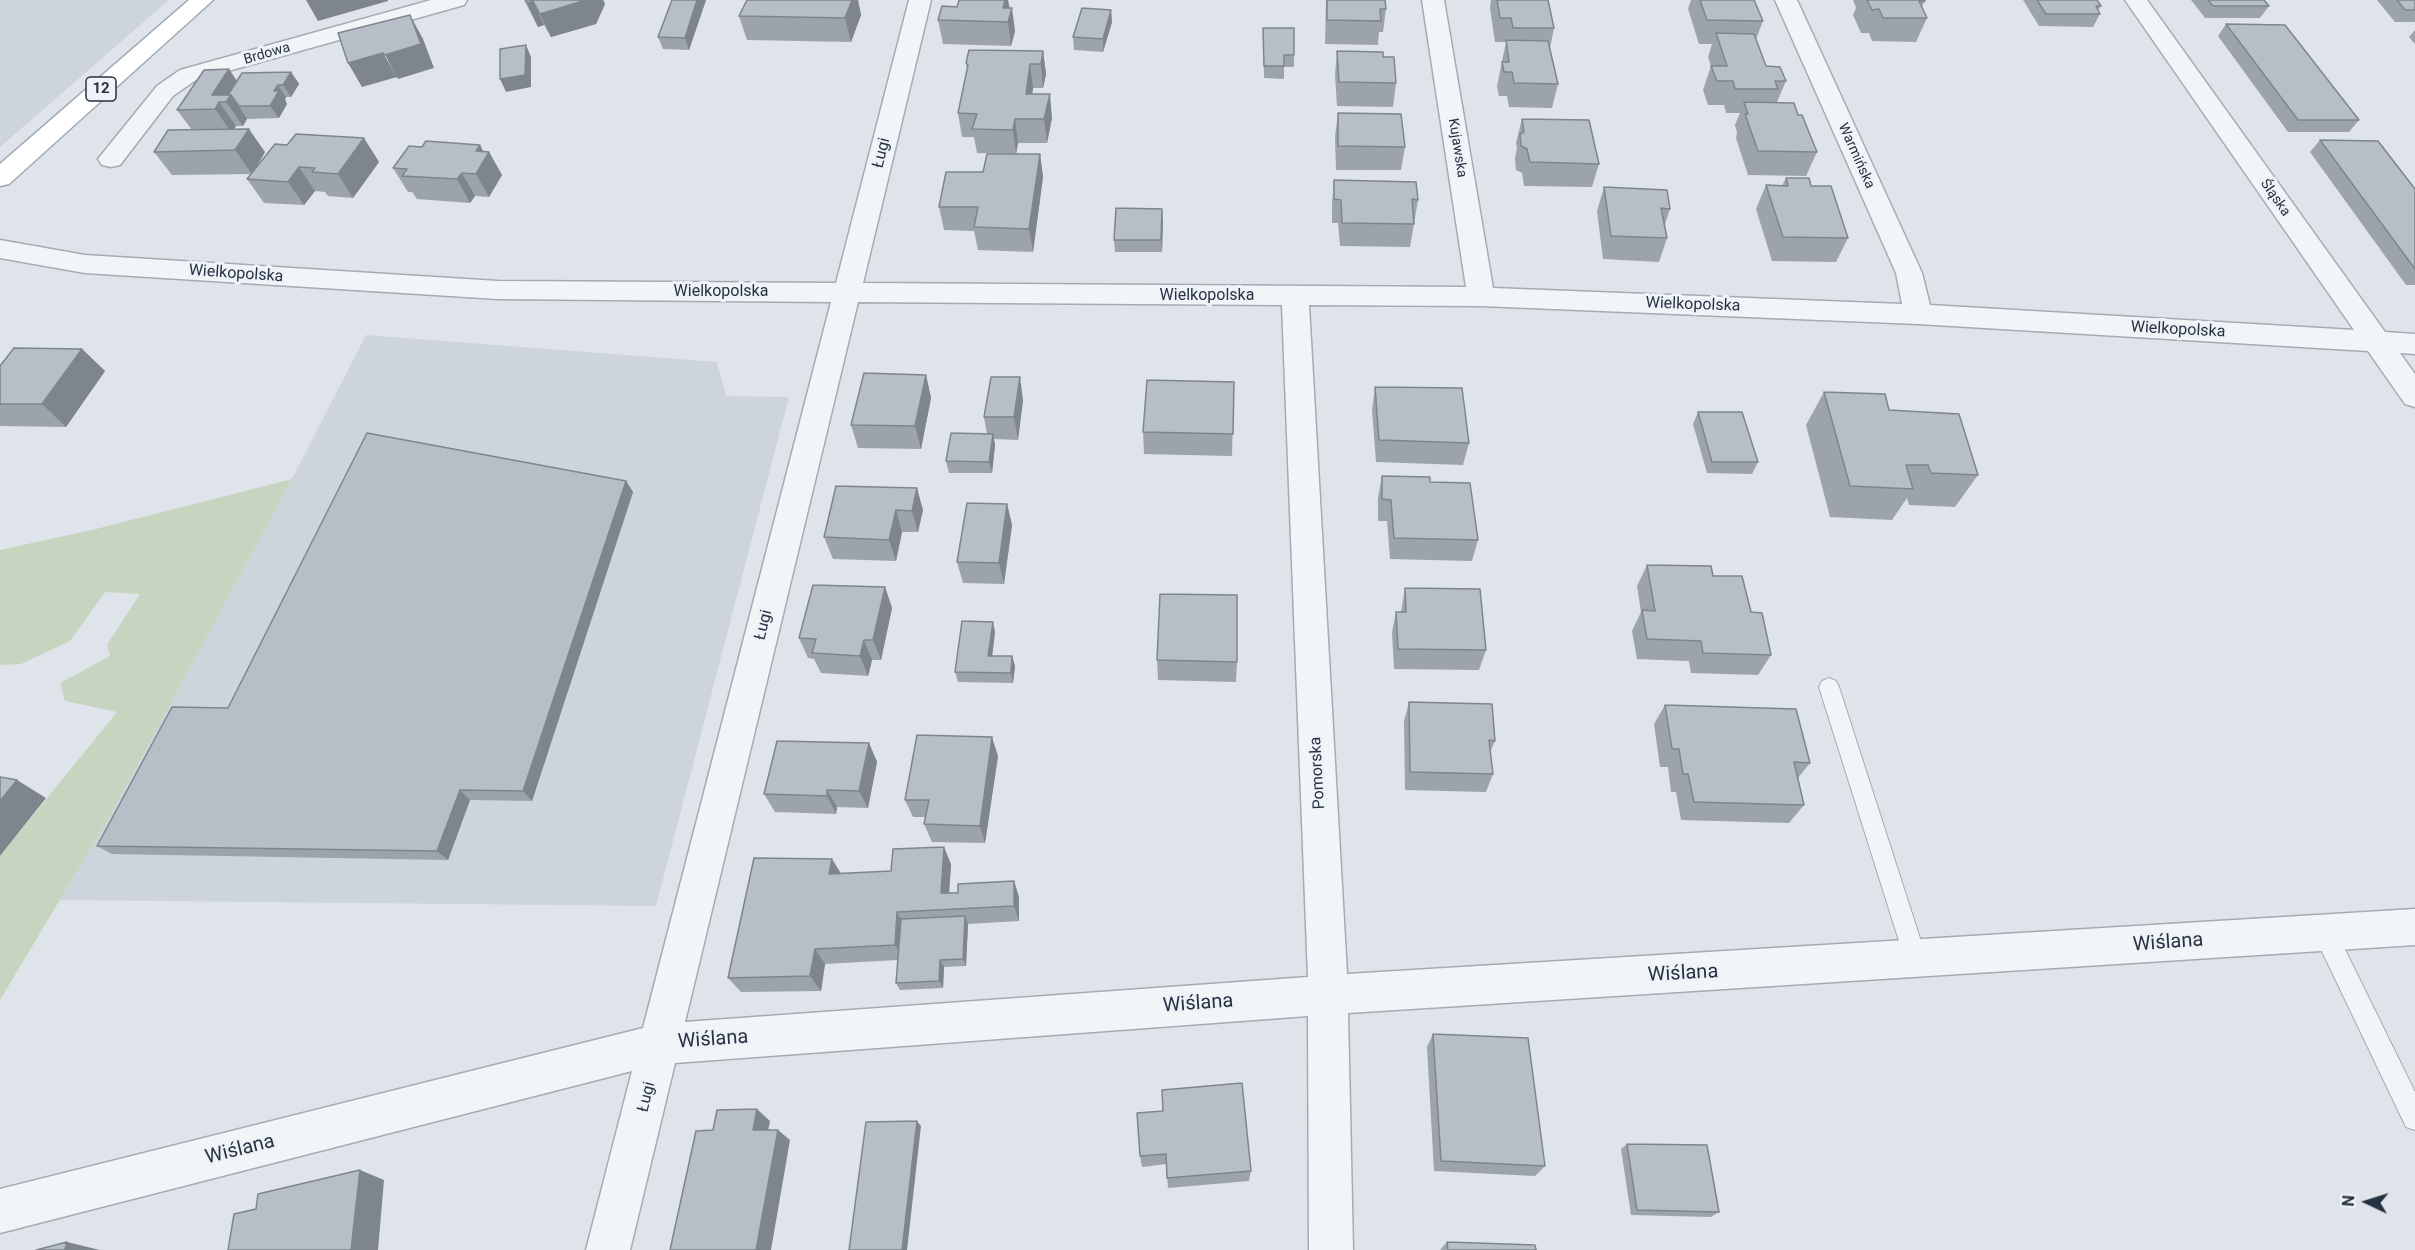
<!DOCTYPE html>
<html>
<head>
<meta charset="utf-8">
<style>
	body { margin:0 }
	#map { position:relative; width:2415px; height:1250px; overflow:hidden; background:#dfe4ea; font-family:Roboto,sans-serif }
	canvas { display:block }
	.north { position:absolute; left:2337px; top:1172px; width:60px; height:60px; -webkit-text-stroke:4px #eff3f7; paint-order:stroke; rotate:274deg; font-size:16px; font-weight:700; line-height:24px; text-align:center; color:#263343 }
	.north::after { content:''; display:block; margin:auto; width:21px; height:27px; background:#263343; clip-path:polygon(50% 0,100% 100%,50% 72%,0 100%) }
</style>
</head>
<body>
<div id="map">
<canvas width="2415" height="1250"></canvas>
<div class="north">N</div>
</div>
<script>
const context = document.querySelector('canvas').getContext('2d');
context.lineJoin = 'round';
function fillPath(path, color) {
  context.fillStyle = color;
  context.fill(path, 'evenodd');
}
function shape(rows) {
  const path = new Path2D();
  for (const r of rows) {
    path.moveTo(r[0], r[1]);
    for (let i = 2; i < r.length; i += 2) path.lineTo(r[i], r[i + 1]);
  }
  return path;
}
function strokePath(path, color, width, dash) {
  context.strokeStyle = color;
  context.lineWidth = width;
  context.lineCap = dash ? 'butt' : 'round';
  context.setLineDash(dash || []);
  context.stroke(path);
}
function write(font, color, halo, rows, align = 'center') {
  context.font = font + ' Roboto,sans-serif';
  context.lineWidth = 6;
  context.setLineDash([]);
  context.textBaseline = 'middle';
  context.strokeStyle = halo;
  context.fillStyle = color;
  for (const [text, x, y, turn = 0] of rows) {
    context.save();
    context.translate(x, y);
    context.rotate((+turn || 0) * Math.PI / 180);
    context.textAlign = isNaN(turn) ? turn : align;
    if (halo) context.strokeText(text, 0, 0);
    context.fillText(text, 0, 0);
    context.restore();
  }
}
fillPath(shape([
	[0,0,169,0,0,147],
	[366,335,717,362,726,396,789,397,656,906,60,900,109,818,292,479]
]), '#cdd4dc');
fillPath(shape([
	[292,479,109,818,0,1000,0,856,117,712,65,701,60,683,110,656,107,645,140,594,105,592,70,641,21,664,0,665,0,550,96,529]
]), '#c6d5bf');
const lane = shape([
	[1829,678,1836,681,1839,687,1927,960,1924,968,1916,971,1908,968,1905,960,1819,687,1822,681,1829,678],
	[2325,922,2333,925,2415,1092,2415,1130,2406,1127,2317,941,2314,933,2317,925,2325,922]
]);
const street = shape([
	[431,0,467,0,464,5,196,80,173,96,120,165,111,167,102,165,98,159,157,86,180,70,431,0],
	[909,0,931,0,863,283,1466,287,1422,0,1444,0,1493,288,1902,304,1896,273,1775,0,1797,0,1922,273,1930,305,2354,330,2125,0,2147,0,2385,332,2415,334,2415,354,2400,353,2415,374,2415,407,2405,404,2368,351,1918,324,1481,306,1309,305,1347,974,2415,909,2415,945,1348,1013,1353,1250,1309,1250,1308,1016,675,1063,630,1250,586,1250,632,1071,0,1233,0,1189,643,1028,831,302,498,299,85,273,0,258,0,240,85,255,498,281,836,283,909,0],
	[858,302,1282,305,1308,977,685,1022,858,302]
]);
const primary = shape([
	[189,0,213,0,9,184,0,186,0,164,189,0]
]);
strokePath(lane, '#a4abb5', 2);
strokePath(street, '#a4abb5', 3);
strokePath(primary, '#9daab7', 3);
fillPath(lane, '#f2f5f8');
fillPath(street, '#f2f5f8');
fillPath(primary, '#fff');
fillPath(shape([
	[524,0,603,0,605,4,596,24,551,37,544,25,538,27],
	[672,0,706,0,689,50,663,49,658,37],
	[747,0,858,0,861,15,851,42,747,40,739,16],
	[959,0,1008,0,1015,31,1011,46,943,44,938,20,957,7],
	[1326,0,1385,0,1386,9,1383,32,1379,32,1378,45,1325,44],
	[1491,0,1548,0,1554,28,1550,48,1558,84,1552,108,1509,107,1507,96,1499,96,1497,86,1506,42,1495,42,1490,8],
	[1691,0,1754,0,1763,21,1756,39,1766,66,1786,81,1777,102,1798,115,1817,152,1806,176,1748,175,1736,138,1737,133,1735,125,1740,113,1726,113,1724,105,1708,105,1703,90,1711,66,1708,57,1712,44,1699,44,1688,9],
	[1853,0,1924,0,1925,1,1922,6,1927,18,1916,42,1872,41,1869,33,1861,33,1853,15,1856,8],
	[2023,0,2097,0,2101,6,2098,10,2100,14,2093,27,2039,26],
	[2191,0,2264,0,2269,6,2260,18,2205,18],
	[2377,0,2415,0,2415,22,2395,22],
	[1111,10,1112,22,1103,52,1074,50,1073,37],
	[2226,24,2359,120,2349,132,2288,132,2218,36],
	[1263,28,1294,55,1294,67,1284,67,1284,79,1264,78],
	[2415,30,2415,44,2409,37],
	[1043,51,1046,74,1043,88,1033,88,1032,94,1052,118,1047,143,1018,143,1016,154,1040,154,1043,177,1033,252,978,250,974,231,944,230,939,207,983,172,1012,154,977,153,974,137,962,137,958,113,967,70,966,63],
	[1337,51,1383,57,1396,83,1393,107,1337,106,1335,75],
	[291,72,299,84,291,97,286,97,285,100,287,104,279,118,247,119,243,126,236,126,234,129,265,152,255,170,379,162,353,198,328,196,325,192,315,191,304,205,264,203,247,179,252,174,172,175,154,152,192,130,177,110,237,81],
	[1338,113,1405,147,1401,170,1336,170,1335,137],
	[1522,119,1599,164,1592,187,1524,186,1522,173,1516,170,1515,158,1517,148,1516,143],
	[2320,140,2415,189,2415,285,2406,285,2310,152],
	[484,151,489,152,502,175,489,197,475,196,470,203,417,199,412,192,408,192,393,168],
	[1786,178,1811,186,1848,238,1836,262,1772,261,1756,209,1766,185,1782,186],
	[1334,180,1418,200,1410,247,1340,246,1338,223,1332,223,1332,204],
	[1604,187,1670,209,1665,224,1667,238,1659,262,1603,259,1597,211],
	[1163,221,1162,252,1115,252,1114,240],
	[82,349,105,371,66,427,0,426,0,366],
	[926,375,931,398,921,449,858,448,851,425],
	[1234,382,1232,456,1144,454,1143,432],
	[1375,387,1469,443,1463,465,1376,462,1372,410],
	[1824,392,1889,410,1978,475,1955,507,1909,505,1907,498,1892,520,1830,517,1806,425],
	[1023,400,1018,440,994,439,995,445,992,473,949,473,946,461,987,434,984,417],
	[1698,412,1758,462,1752,474,1707,473,1693,424],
	[1382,476,1430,482,1478,540,1472,561,1390,559,1387,521,1378,521,1378,498],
	[626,481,633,492,532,801,470,800,448,860,112,854,97,846,228,708],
	[836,486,923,510,918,532,902,532,896,561,833,559,824,537],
	[1007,504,1012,525,1004,584,963,583,957,562],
	[1647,565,1713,576,1751,612,1771,655,1758,675,1691,673,1689,661,1637,659,1632,631,1641,612,1637,586],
	[885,587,892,608,881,660,872,660,868,676,821,673,814,659,808,658,799,638],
	[1405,588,1486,650,1479,670,1394,669,1392,632,1396,612,1401,612],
	[995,632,992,656,1012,656,1015,666,1013,683,958,682,955,672],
	[1157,660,1237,662,1236,682,1158,680],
	[1409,702,1495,741,1490,752,1493,774,1486,792,1405,790,1404,721],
	[1665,705,1810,763,1798,778,1804,805,1789,823,1681,820,1676,792,1671,792,1668,767,1660,767,1654,724],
	[869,743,877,762,868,808,837,807,836,814,775,812,764,794],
	[998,756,985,843,932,842,924,824,926,817,913,817,905,800],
	[951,864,949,893,958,893,1014,881,1019,897,1019,921,968,924,966,966,944,967,943,988,900,990,896,983,898,960,825,964,821,991,741,992,728,978,841,874,891,871],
	[1433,1034,1545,1166,1535,1176,1434,1171,1427,1047],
	[1163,1111,1251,1171,1249,1181,1168,1188,1166,1164,1142,1167,1140,1156],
	[1627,1144,1719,1212,1711,1217,1631,1215,1621,1149],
	[1447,1242,1536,1250,1440,1250]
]), '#9da3ac');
fillPath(shape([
	[306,0,388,0,388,1,318,21],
	[586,0,603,0,605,4,596,24,551,37,540,14],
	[697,0,706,0,689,50,685,38],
	[852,0,858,0,861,15,851,42,845,18],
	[1005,0,1008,0,1010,15,1012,8,1015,31,1011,46,1008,22,1003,8],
	[533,1,544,25,538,27,527,3],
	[1111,10,1112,22,1103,52,1103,39],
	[410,15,423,39,434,68,398,79,385,55],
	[526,45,531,57,531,87,506,92,500,79],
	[1043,51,1046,74,1043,88,1041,64],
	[383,53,397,77,362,87,348,63],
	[1030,64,1033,88,1029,117,1026,94],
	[229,69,245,93,238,105,247,119,243,126,226,102,219,102,236,126,232,133,215,109,212,95],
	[291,72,299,84,291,97,283,85],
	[278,85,286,97,285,100,287,104,279,118,270,106,274,91],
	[1050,94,1052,118,1047,143,1044,119],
	[1015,119,1018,143,1016,154,1013,130],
	[249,129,265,152,252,174,235,150],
	[364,138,379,162,353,198,338,174],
	[480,145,486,156,489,152,502,175,489,197,476,174,476,151],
	[1040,154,1043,177,1033,252,1029,229],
	[299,167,315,191,304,205,288,182],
	[462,173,475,196,470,203,457,179],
	[1162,209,1163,221,1162,252,1161,240],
	[82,349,105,371,66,427,42,404],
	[926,375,931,398,921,449,915,426],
	[1020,377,1023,400,1018,440,1014,417],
	[993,434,995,445,992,473,989,462],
	[626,481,633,492,532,801,523,791],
	[917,488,923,510,918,532,912,511],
	[1007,504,1012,525,1004,584,999,563],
	[896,510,902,532,896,561,889,540],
	[885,587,892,608,881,660,873,640],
	[993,622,995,632,991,666,988,656],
	[864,640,872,660,868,676,860,656],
	[1012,656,1015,666,1013,683,1011,673],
	[992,737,998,756,985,843,980,826],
	[869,743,877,762,868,808,859,791],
	[17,780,46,798,0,856,0,801],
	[460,790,470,800,448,860,437,851],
	[827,790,837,807,836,814,827,796],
	[944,847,951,864,948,909,941,893],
	[832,859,842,875,829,874],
	[1014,881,1019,897,1019,921,1014,906],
	[897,912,906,927,904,960,895,945],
	[965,916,968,924,966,966,963,959],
	[815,949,825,964,821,991,810,976],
	[940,960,944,967,943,988,939,981],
	[757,1109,770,1121,766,1141,753,1130],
	[917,1121,921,1126,907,1250,902,1250],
	[778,1130,790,1140,771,1250,756,1250],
	[360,1170,384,1180,378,1250,351,1250],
	[67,1242,100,1250,65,1250]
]), '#7f858c');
const building = shape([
	[526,0,586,0,540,14,533,1,527,3,526,0],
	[672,0,697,0,685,38,658,37,672,0],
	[747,0,852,0,845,18,739,16,747,0],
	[959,0,1005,0,1003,8,1012,8,1008,22,938,20,942,6,957,7,959,0],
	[1327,0,1385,0,1386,9,1380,9,1381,21,1327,20,1327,0],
	[1497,0,1548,0,1554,28,1513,28,1511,18,1500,18,1497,0],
	[1700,0,1754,0,1763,21,1707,20,1700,0],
	[1867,0,1924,0,1925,1,1919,1,1927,18,1883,18,1879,9,1872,10,1867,0],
	[2037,0,2097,0,2101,6,2096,6,2100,14,2046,14,2037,0],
	[2208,0,2264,0,2269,6,2213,6,2208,0],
	[2397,0,2415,0,2415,10,2405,10,2397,0],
	[1082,8,1111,10,1103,39,1073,37,1082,8],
	[410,15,421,44,385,55,383,53,348,63,338,33,410,15],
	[2226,24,2285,25,2359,120,2298,120,2226,24],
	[1263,28,1294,28,1294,55,1284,55,1284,66,1264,66,1263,28],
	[1716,33,1754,34,1766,66,1780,67,1786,81,1775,81,1778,89,1735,89,1733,81,1717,81,1711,66,1727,66,1716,33],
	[1506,40,1548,41,1558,84,1514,83,1512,72,1504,72,1502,62,1509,62,1506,40],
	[526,45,525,75,500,79,500,49,526,45],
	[969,50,1043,51,1041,64,1030,64,1026,94,1050,94,1044,119,1015,119,1013,130,972,129,977,114,958,113,968,65,966,63,969,50],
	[1337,51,1383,52,1383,57,1394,57,1396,83,1339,82,1337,51],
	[229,69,212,95,231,95,226,102,219,102,215,109,177,110,204,70,229,69],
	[291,72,283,85,278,85,274,91,279,91,270,106,239,106,231,95,228,95,242,73,291,72],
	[1744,102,1794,103,1798,115,1802,115,1817,152,1758,151,1745,114,1748,114,1744,102],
	[1338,113,1401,114,1405,147,1338,146,1338,113],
	[1522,119,1589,120,1599,164,1530,162,1527,149,1521,146,1520,134,1524,132,1522,119],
	[249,129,235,150,154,152,168,130,249,129],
	[296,134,364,138,338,174,312,172,315,168,299,167,288,182,247,179,275,144,287,145,296,134],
	[2320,140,2378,141,2415,189,2415,269,2320,140],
	[426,141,480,145,476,151,489,152,476,174,462,173,457,179,402,176,407,169,393,168,409,146,422,147,426,141],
	[987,154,1040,154,1029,229,974,227,978,207,939,207,946,172,983,172,987,154],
	[1786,178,1809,178,1811,186,1831,186,1848,238,1783,237,1766,185,1788,186,1786,178],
	[1334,180,1416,182,1418,200,1412,199,1414,224,1342,223,1341,200,1334,199,1334,180],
	[1604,187,1667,190,1670,209,1661,208,1667,238,1611,236,1604,187],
	[1116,208,1162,209,1161,240,1114,240,1116,208],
	[14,348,82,349,42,404,0,404,0,366,14,348],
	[864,373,926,375,915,426,851,425,864,373],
	[991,377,1020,377,1014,417,984,417,991,377],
	[1147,380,1234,382,1233,434,1143,432,1147,380],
	[1375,387,1462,388,1469,443,1379,440,1375,387],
	[1824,392,1885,394,1889,410,1959,414,1978,475,1931,473,1928,465,1906,465,1913,489,1850,486,1824,392],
	[1698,412,1742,412,1758,462,1712,462,1698,412],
	[367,433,626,481,523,791,460,790,437,851,97,846,172,707,228,708,367,433],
	[951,433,993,434,989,462,946,461,951,433],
	[1382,476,1430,477,1430,482,1470,483,1478,540,1394,538,1391,500,1382,499,1382,476],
	[836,486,917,488,912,511,896,510,889,540,824,537,836,486],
	[967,503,1007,504,999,563,957,562,967,503],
	[1647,565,1711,566,1713,576,1742,576,1751,612,1762,613,1771,655,1703,653,1701,641,1647,639,1642,610,1655,611,1647,565],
	[813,585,885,587,873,640,864,640,860,656,812,653,816,639,799,638,813,585],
	[1405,588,1480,589,1486,650,1398,649,1396,612,1406,612,1405,588],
	[1160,594,1237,595,1237,662,1157,660,1160,594],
	[962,621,993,622,988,656,1012,656,1011,673,955,672,962,621],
	[1409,702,1492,704,1495,741,1489,740,1493,774,1410,772,1409,702],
	[1665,705,1796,709,1810,763,1794,762,1804,805,1694,802,1688,774,1683,774,1679,749,1672,749,1665,705],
	[917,735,992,737,980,826,924,824,929,800,905,800,917,735],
	[777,741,869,743,859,791,827,790,827,796,764,794,777,741],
	[0,777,17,780,0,801,0,777],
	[944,847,941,893,958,893,958,884,1014,881,1014,906,897,912,895,945,815,949,810,976,728,978,754,858,832,859,829,874,891,871,893,849,944,847],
	[965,916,963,959,940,960,939,981,896,983,901,919,965,916],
	[1433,1034,1528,1038,1545,1166,1441,1161,1433,1034],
	[1242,1083,1251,1171,1167,1178,1166,1154,1140,1156,1137,1113,1163,1111,1162,1090,1242,1083],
	[757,1109,753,1130,778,1130,756,1250,670,1250,696,1131,713,1130,717,1110,757,1109],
	[917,1121,902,1250,849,1250,866,1122,917,1121],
	[1627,1144,1707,1145,1719,1212,1637,1210,1627,1144],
	[360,1170,351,1250,228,1250,234,1214,256,1209,258,1194,360,1170],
	[67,1242,65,1250,36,1250,67,1242],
	[1447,1242,1535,1245,1536,1250,1448,1250,1447,1242]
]);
fillPath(building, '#b6bec8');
strokePath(building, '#7f858c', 1.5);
write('14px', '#263343', '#eff3f7', [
	["Brdowa",267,54,-16],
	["Kujawska",1457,148,81],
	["Warmińska",1856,156,66],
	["Śląska",2275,198,55]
]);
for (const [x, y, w] of [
	[101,89,30]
]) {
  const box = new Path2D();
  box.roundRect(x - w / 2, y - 12, w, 24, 4.5);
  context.fillStyle = '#eff3f7';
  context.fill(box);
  strokePath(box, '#263343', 1.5);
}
write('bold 15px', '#263343', null, [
	["12",101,89]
]);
write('16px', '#263343', '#eff3f7', [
	["Ługi",882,153,-76],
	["Wielkopolska",236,274,4],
	["Wielkopolska",721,292],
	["Wielkopolska",1207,296],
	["Wielkopolska",1693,305,2],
	["Wielkopolska",2178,330,3],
	["Ługi",764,625,-76],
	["Pomorska",1318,773,-93],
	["Ługi",647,1097,-76]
]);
write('20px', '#263343', '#eff3f7', [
	["Wiślana",2168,943,-4],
	["Wiślana",1683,974,-3],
	["Wiślana",1198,1004,-4],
	["Wiślana",713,1040,-4],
	["Wiślana",240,1150,-14]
]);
</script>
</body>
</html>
